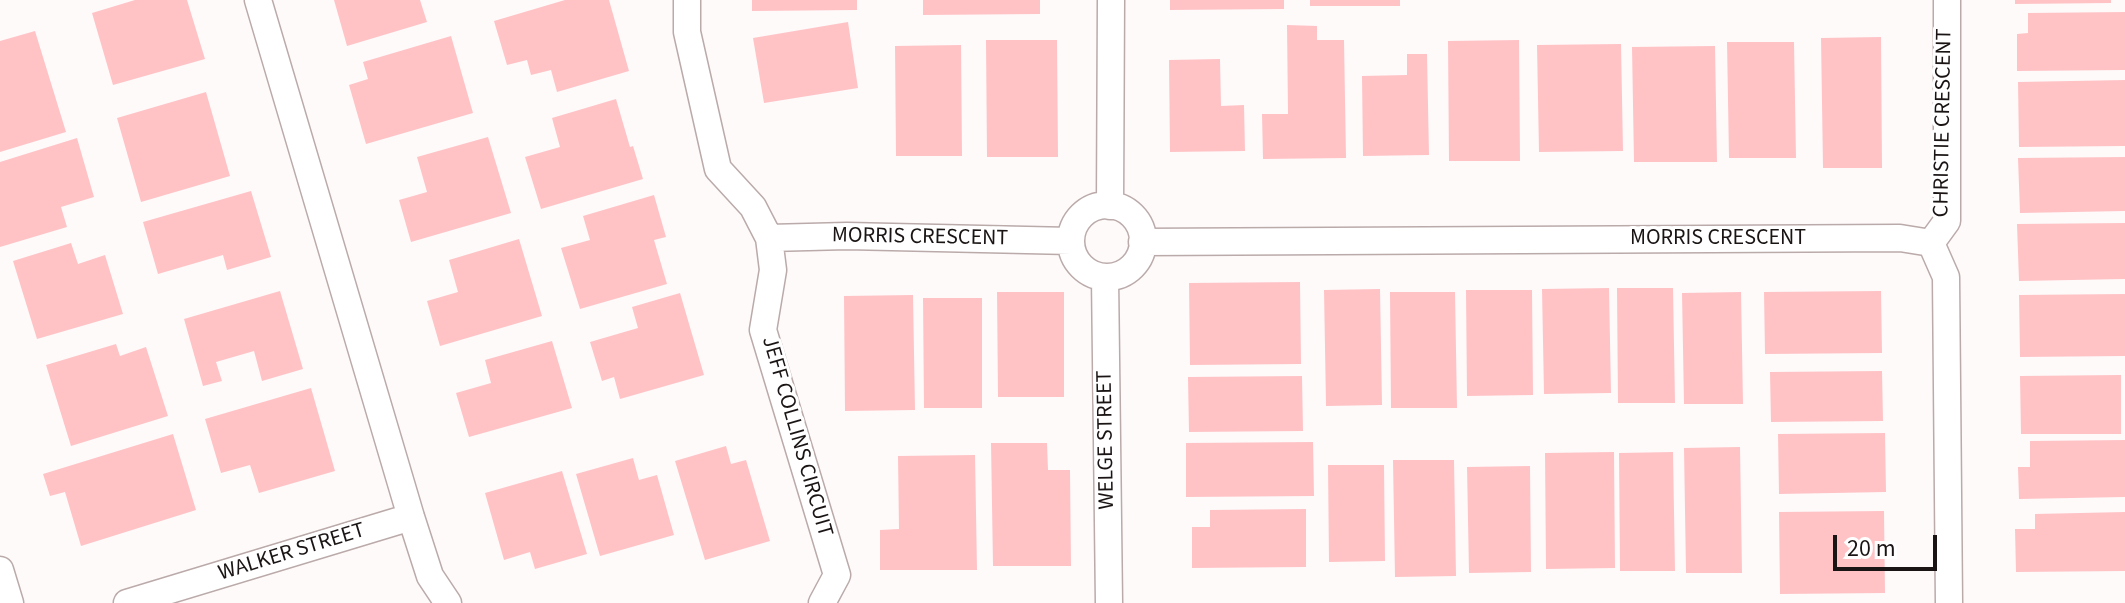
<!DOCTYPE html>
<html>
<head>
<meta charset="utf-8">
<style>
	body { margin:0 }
	#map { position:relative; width:2125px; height:603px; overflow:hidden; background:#fefafa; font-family:"Source Sans 3",sans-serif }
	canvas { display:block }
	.scale { position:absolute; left:1833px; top:535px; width:104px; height:36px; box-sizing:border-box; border:4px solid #1a1414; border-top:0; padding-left:10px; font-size:24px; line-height:28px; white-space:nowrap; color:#1a1414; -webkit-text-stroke:6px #fff; paint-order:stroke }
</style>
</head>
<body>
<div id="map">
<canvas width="2125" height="603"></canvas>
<div class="scale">20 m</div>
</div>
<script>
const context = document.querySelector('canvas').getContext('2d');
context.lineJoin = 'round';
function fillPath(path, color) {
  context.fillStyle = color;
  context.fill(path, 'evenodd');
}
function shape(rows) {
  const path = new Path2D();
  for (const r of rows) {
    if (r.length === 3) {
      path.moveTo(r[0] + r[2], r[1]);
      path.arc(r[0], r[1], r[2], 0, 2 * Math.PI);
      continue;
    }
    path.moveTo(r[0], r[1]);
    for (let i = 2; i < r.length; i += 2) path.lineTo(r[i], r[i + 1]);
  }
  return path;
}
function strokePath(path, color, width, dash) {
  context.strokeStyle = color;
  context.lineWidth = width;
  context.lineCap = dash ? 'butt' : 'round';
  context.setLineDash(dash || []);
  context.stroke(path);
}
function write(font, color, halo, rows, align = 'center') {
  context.font = font + ' "Source Sans 3",sans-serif';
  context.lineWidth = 6;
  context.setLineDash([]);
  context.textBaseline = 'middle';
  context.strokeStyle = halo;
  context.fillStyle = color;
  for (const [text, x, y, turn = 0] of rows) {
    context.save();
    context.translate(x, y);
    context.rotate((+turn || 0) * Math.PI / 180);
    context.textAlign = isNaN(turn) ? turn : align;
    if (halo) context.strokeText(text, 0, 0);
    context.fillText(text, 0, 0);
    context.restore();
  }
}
fillPath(shape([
	[135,0,187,0,205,59,113,85,92,13],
	[334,0,420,0,427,22,347,46],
	[565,0,609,0,629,71,557,92,551,70,531,75,527,60,507,65,494,21],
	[752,0,857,0,857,10,752,11],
	[923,0,1040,0,1040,14,923,15],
	[1170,0,1284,0,1284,9,1170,10],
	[1310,0,1400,0,1400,6,1310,6],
	[2015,0,2111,0,2111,3,2015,4],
	[2125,12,2125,70,2017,71,2017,34,2028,33,2028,13],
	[848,22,858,88,764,103,753,38],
	[1287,25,1317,26,1317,40,1344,40,1346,158,1263,159,1262,114,1288,114],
	[35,31,66,132,0,152,0,41],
	[451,36,473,113,366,144,349,85,368,79,363,62],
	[1881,37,1882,168,1823,168,1821,38],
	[986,40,1057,40,1058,157,987,157],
	[1519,40,1520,161,1449,161,1448,41],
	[1727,42,1794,42,1796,158,1729,158],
	[1621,44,1623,151,1539,152,1537,45],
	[961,45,962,156,896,156,895,46],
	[1715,46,1717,162,1634,162,1632,47],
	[1407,54,1427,54,1429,155,1363,156,1362,76,1407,75],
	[1220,59,1221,106,1244,105,1245,151,1170,152,1169,60],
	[2125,80,2125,146,2019,147,2018,82],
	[206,92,230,176,141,202,117,118],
	[616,99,630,147,633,146,643,179,541,209,525,157,560,147,552,118],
	[488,137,511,213,411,242,399,200,427,192,417,157],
	[77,138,94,197,61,207,67,227,0,247,0,162],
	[2125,157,2125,211,2020,213,2018,158],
	[251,191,271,257,227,270,223,255,158,274,143,222],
	[654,195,666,237,654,240,667,284,580,309,561,248,590,240,583,216],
	[2125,223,2125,279,2019,281,2017,224],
	[519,239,542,316,440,346,427,301,458,292,449,260],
	[71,243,78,264,105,255,123,314,37,339,13,261],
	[1300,282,1301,364,1190,365,1189,283],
	[1609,288,1611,393,1544,394,1542,289],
	[1617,288,1673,288,1675,403,1618,403],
	[1380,289,1382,405,1326,406,1324,290],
	[1466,290,1532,290,1533,395,1467,396],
	[280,291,303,369,262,381,254,351,216,362,222,381,203,386,184,319],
	[1881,291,1882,353,1765,354,1764,292],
	[997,292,1064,292,1064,397,998,397],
	[1390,292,1455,292,1457,408,1391,408],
	[1741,292,1743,404,1684,404,1682,293],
	[680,293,704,375,620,399,614,377,602,381,590,342,638,328,632,307],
	[2125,294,2125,356,2020,357,2019,295],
	[913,295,915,410,845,411,844,296],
	[923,298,982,298,982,408,924,408],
	[552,341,572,408,469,437,456,393,491,383,485,360],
	[116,344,120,356,146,347,168,416,71,446,46,365],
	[1882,371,1883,421,1771,422,1770,372],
	[2121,375,2121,434,2021,434,2020,376],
	[1302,376,1303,431,1189,432,1188,377],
	[311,388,335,471,259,493,250,465,221,473,205,419],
	[1885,433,1886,492,1779,494,1778,434],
	[173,434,196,510,81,546,65,492,50,496,43,474],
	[2125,440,2125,497,2019,499,2018,467,2030,467,2030,441],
	[1313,442,1314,496,1186,497,1186,443],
	[991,443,1047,443,1048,470,1070,470,1071,566,993,566],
	[726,446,731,464,746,460,770,541,705,560,675,461],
	[1740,447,1742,573,1686,573,1684,448],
	[1614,452,1615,568,1546,569,1545,453],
	[1673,452,1675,571,1620,571,1619,453],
	[975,455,977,570,880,570,880,530,899,529,898,456],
	[633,458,639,480,657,475,674,535,600,556,576,474],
	[1393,460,1454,460,1456,576,1395,577],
	[1328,465,1384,465,1385,561,1329,562],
	[1530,466,1531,572,1469,573,1467,467],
	[562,471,587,554,535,569,530,552,504,560,485,493],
	[1306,509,1306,567,1192,568,1192,527,1210,527,1210,510],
	[1884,511,1885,593,1780,594,1779,512],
	[2125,512,2125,571,2016,572,2015,529,2035,529,2035,514]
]), '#ffc3c6');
const street = shape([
	[258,0,411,517,430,576,448,603],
	[687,0,687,32,718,169,753,207,769,238,773,270,763,330,837,575,822,603],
	[1107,241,36],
	[1110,206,1111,0],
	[769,238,847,236,1071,241],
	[1142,242,1900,238,1931,243,1946,277,1949,603],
	[1931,243,1947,221,1947,0],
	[1105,277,1109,603],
	[0,570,10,603],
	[127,603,411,517]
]);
strokePath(street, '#baa', 29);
strokePath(street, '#fff', 26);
write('22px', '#1a1414', '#fff', [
	["CHRISTIE CRESCENT",1944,123,-89],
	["MORRIS CRESCENT",920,238,1],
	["MORRIS CRESCENT",1718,239],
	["JEFF COLLINS CIRCUIT",796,437,74],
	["WELGE STREET",1107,440,-91],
	["WALKER STREET",292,553,-17]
]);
</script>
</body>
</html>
